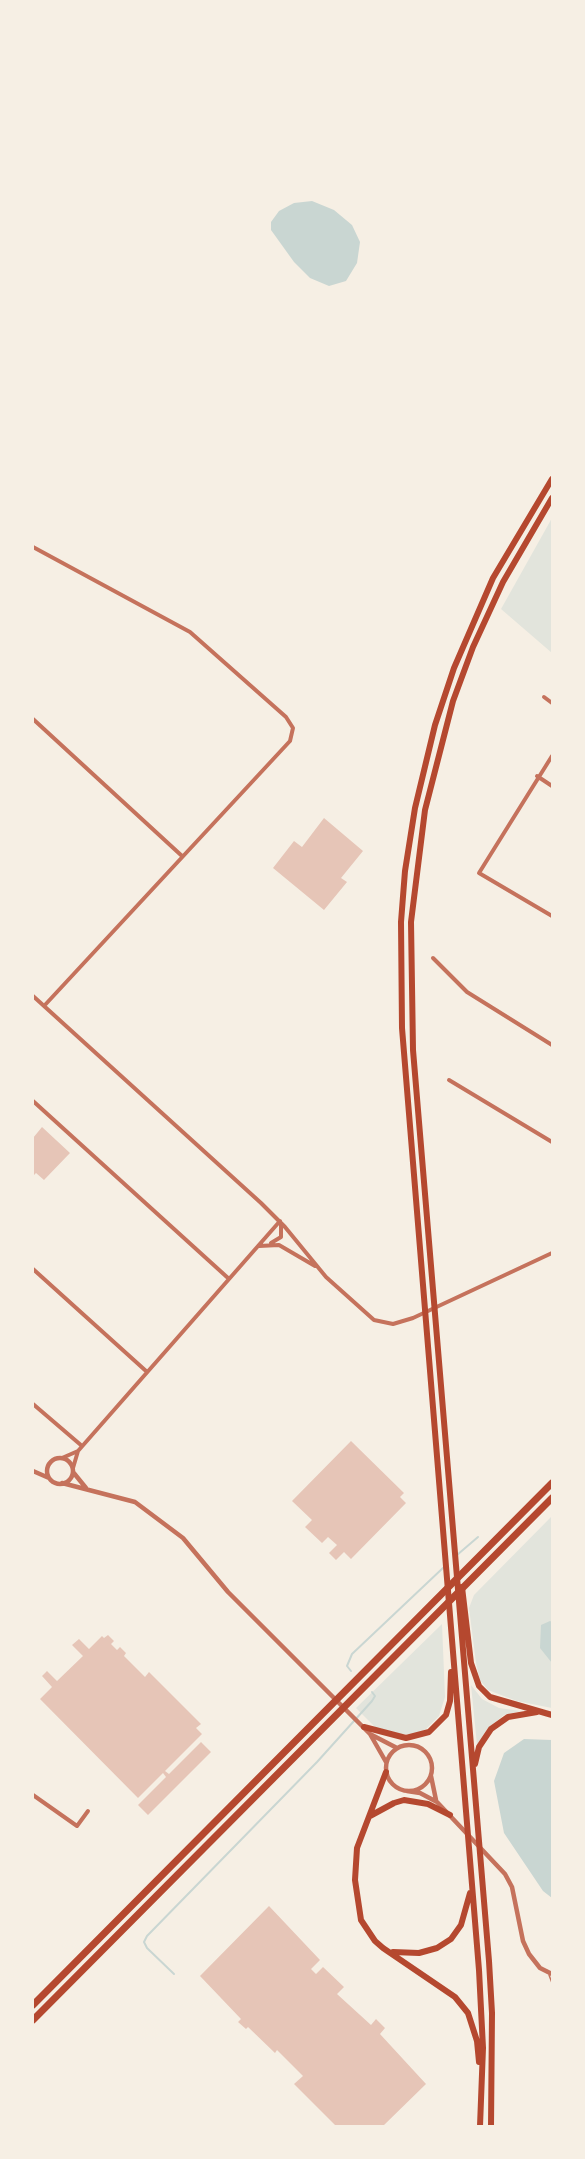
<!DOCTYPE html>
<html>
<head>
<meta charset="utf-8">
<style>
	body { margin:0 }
	#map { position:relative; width:585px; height:2159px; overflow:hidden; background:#f6efe4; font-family:Jost,sans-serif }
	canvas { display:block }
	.frame { position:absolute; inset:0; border:34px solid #f6efe4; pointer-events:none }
</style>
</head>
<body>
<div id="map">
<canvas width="585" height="2159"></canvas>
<div class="frame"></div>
</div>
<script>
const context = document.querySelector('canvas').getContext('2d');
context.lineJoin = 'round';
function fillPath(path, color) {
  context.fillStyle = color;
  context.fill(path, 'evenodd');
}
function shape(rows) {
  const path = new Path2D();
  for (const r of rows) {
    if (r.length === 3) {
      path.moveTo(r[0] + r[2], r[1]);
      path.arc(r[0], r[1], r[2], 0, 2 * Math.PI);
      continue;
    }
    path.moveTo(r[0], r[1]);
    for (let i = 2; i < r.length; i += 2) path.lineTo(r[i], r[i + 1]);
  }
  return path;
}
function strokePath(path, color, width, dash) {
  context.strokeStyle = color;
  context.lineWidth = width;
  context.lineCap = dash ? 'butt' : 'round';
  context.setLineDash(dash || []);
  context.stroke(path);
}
fillPath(shape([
	[552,518,552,653,501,609],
	[552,1516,552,1708,517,1701,488,1690,480,1680,476,1663,469,1608,474,1595],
	[442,1624,445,1697,439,1716,426,1729,414,1735,392,1733,377,1729,356,1708],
	[471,1685,482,1699,499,1708,521,1711,504,1715,487,1729,477,1745]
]), '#e2e4dc');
fillPath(shape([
	[312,201,334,210,352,225,360,242,357,263,346,281,329,286,310,278,294,262,271,230,271,222,279,211,294,203],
	[550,1621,552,1622,552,1663,540,1648,541,1625],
	[524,1739,552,1740,552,1898,543,1891,504,1833,494,1781,504,1753]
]), '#c9d6d2');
strokePath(shape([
	[457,1555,478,1537],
	[351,1671,347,1666,352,1654,444,1567],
	[174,1974,147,1948,144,1942,147,1936,317,1762,372,1701,375,1696,372,1692]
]), '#c9d6d2', 2);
fillPath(shape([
	[324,818,363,851,341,878,347,882,324,910,273,868,294,841,302,847],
	[42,1127,70,1153,44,1180,36,1173,33,1176,33,1138],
	[351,1441,404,1493,400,1497,406,1503,351,1559,344,1552,336,1560,329,1553,337,1545,328,1537,322,1543,305,1527,312,1520,292,1501],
	[108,1635,114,1641,111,1644,117,1650,120,1647,126,1653,124,1656,145,1677,149,1672,201,1724,196,1728,202,1734,165,1771,169,1774,201,1742,211,1752,148,1815,138,1805,166,1777,163,1773,138,1798,40,1699,52,1687,42,1676,47,1671,57,1681,83,1656,72,1645,79,1639,89,1649,102,1636,104,1638],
	[269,1906,320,1960,311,1969,316,1974,323,1967,344,1987,337,1994,371,2025,376,2019,385,2028,380,2034,426,2084,383,2126,336,2126,294,2084,303,2076,277,2050,275,2053,248,2027,246,2029,238,2022,241,2019,200,1976]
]), '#e6c5b7');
strokePath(shape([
	[549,1975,552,1983]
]), '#c5725c', 1.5);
strokePath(shape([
	[33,547,190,632,286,717,293,728,290,741,44,1006],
	[544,697,552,703],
	[33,719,182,856],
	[552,756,479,873,552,916],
	[537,776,552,786],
	[433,958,467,992,552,1045],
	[33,996,261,1203,285,1227,326,1277,374,1320,393,1324,413,1318,552,1253],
	[449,1080,552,1142],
	[33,1101,228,1278],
	[271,1243,281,1237,281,1224],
	[259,1246,279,1245,315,1266],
	[33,1269,146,1371],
	[33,1404,82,1446],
	[62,1458,78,1451],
	[73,1468,78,1451,280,1221],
	[33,1795,77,1826,88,1811]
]), '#c5725c', 4);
strokePath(shape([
	[60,1471,13],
	[33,1471,49,1478],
	[73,1472,86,1488],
	[62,1483,135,1502,183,1538,228,1592,370,1734,386,1762],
	[370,1734,397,1748],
	[409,1768,23],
	[431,1776,436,1800],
	[407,1791,420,1793,437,1802,505,1874,512,1887,523,1941,529,1954,540,1968,552,1974]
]), '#c5725c', 4.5);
strokePath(shape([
	[462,1587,471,1663,479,1686,490,1697,552,1715],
	[364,1727,406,1738,429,1732,446,1715,450,1701,451,1672],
	[475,1764,479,1747,491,1729,508,1717,537,1712],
	[386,1772,357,1848,355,1880,361,1920,375,1941,383,1948,455,1997,468,2013,477,2041,479,2062],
	[370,1816,394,1803,404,1800,428,1804,450,1815],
	[393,1952,419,1953,437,1948,451,1939,461,1925,470,1893],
	[480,2126,483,2048,479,1970,402,1028,401,922,405,871,415,808,435,725,454,668,493,578,552,479],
	[491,2126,492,2013,489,1961,413,1050,411,922,425,810,453,701,473,647,503,582,552,498]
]), '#b5482f', 6);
strokePath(shape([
	[33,2005,552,1483],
	[33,2020,552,1498]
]), '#b5482f', 7);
</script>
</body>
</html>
